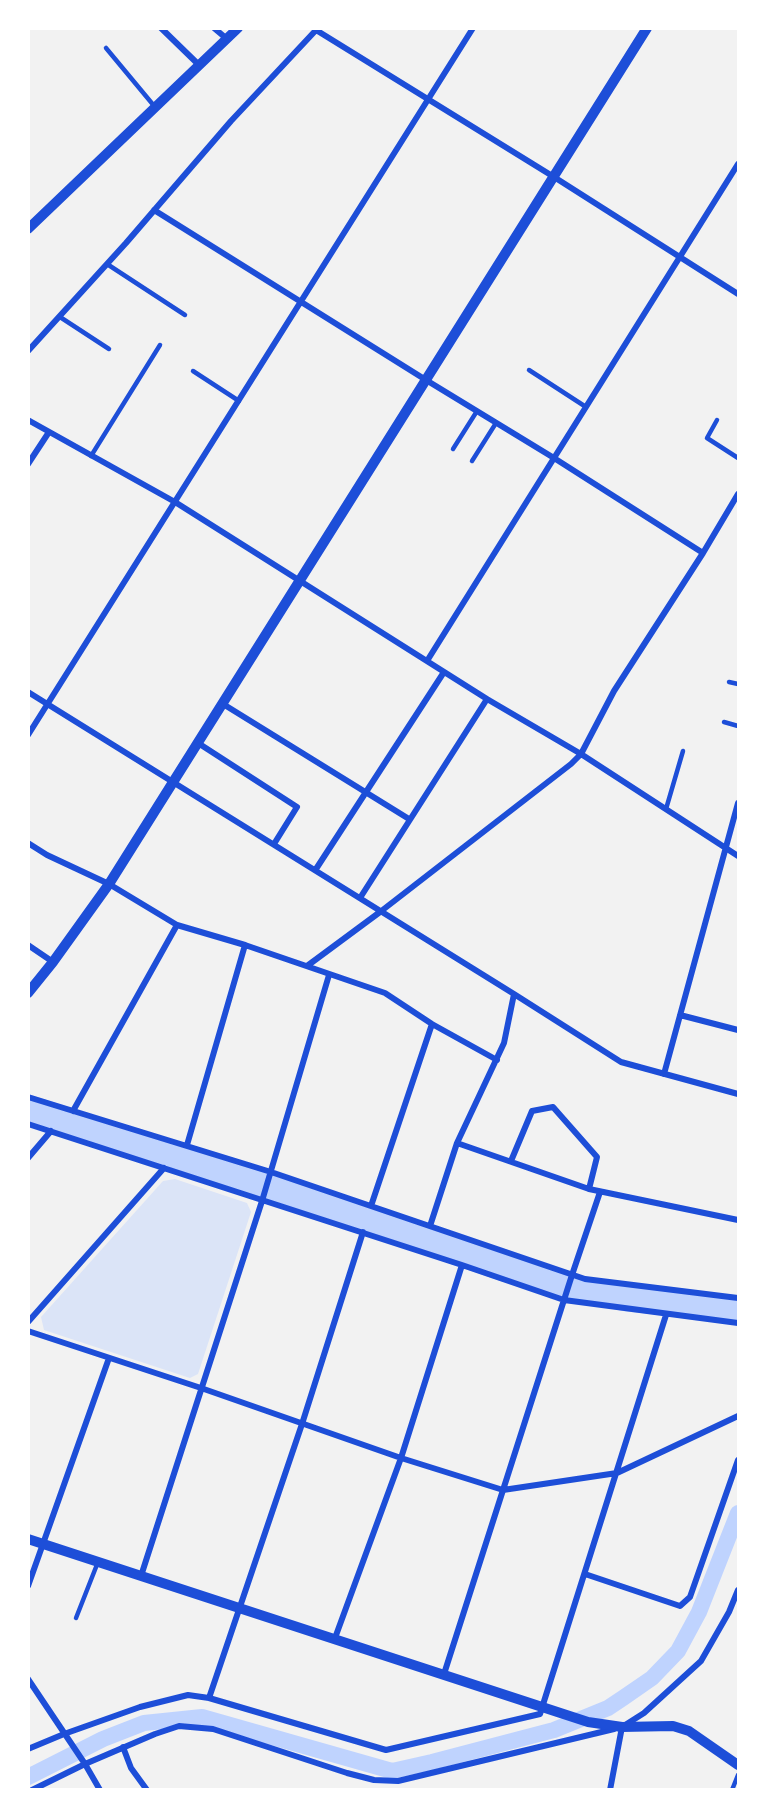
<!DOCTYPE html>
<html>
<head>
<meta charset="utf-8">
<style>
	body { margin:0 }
	#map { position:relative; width:767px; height:1818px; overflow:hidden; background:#f2f2f2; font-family:Overpass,sans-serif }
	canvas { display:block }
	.frame { position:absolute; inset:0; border:30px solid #fff; pointer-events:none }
</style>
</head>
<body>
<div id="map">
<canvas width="767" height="1818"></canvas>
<div class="frame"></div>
</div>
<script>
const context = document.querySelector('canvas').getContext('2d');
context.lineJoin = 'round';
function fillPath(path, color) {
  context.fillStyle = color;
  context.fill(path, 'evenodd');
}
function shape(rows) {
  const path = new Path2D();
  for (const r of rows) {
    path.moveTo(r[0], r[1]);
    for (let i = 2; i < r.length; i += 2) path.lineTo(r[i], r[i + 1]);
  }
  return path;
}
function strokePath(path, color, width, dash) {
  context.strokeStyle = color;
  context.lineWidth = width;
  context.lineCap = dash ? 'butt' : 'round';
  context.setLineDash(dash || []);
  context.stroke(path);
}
fillPath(shape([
	[175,1179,247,1203,251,1212,198,1374,190,1378,44,1330,41,1317,163,1181]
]), '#dbe4f7');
strokePath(shape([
	[28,1777,103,1739,144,1723,202,1717,392,1771,432,1762,554,1730,608,1708,623,1698,652,1678,678,1651,699,1612,738,1513]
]), '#bfd3fe', 16);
strokePath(shape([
	[28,1108,266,1186,504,1268,580,1289,627,1298,738,1309]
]), '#bfd3fe', 27);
strokePath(shape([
	[106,48,155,107],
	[107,264,185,315],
	[60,317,109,349],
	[529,370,586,407],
	[193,371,239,401],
	[717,420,707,438,738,458],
	[453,449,477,411],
	[91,456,160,345],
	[472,461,496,423],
	[729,682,738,684],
	[724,722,738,726],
	[666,809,683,751],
	[76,1618,98,1562],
	[732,1790,738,1775]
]), '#1d4ed8', 4.5);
strokePath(shape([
	[161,28,199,65],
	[214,28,227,39],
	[316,30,554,177,738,294],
	[154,210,426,380,554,458,703,553],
	[28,351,126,243,231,121,317,29],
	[28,420,175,502,487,699,581,754,738,856],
	[28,464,49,432],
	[427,661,738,164],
	[28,692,514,994,504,1043,457,1143,430,1226],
	[223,704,409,819],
	[28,735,473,28],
	[198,743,297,807,274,844],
	[28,843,47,855,109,884,177,925,245,945,385,993,432,1024,497,1060],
	[316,869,444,672],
	[360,898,487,699],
	[28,945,53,962],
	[307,966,380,912,571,764,581,754,614,691,703,553,738,494],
	[514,994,621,1062,738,1094],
	[680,1015,738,1030],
	[664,1074,738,803],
	[28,1097,271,1172,585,1279,738,1298],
	[73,1111,177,925],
	[28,1124,462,1265,564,1300,738,1323],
	[457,1143,589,1189,738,1220],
	[187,1145,245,945],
	[28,1158,51,1131],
	[511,1161,532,1111,553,1107,597,1157,589,1189],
	[371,1206,432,1024],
	[28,1322,164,1168],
	[28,1331,201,1388,401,1458,503,1490,617,1473,738,1416],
	[585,1574,680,1606,690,1597,738,1460],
	[141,1576,262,1201,329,975],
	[28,1586,109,1358],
	[335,1638,401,1458,462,1265],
	[444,1674,572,1275,600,1192],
	[28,1679,85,1764,155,1734,179,1726,213,1729,347,1773,374,1780,398,1781,614,1729],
	[209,1698,302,1424,363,1232],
	[123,1747,131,1768,147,1790],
	[28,1749,64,1734,140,1707,188,1695,209,1698,386,1750,540,1714,666,1315],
	[32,1790,85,1764,100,1790],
	[610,1790,622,1727,644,1713,701,1661,729,1612,738,1590]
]), '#1d4ed8', 6);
strokePath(shape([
	[28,229,238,28],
	[28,993,53,962,109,884,647,28],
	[28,1539,588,1722,622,1727,673,1726,689,1731,738,1765]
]), '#1d4ed8', 10);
</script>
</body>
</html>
